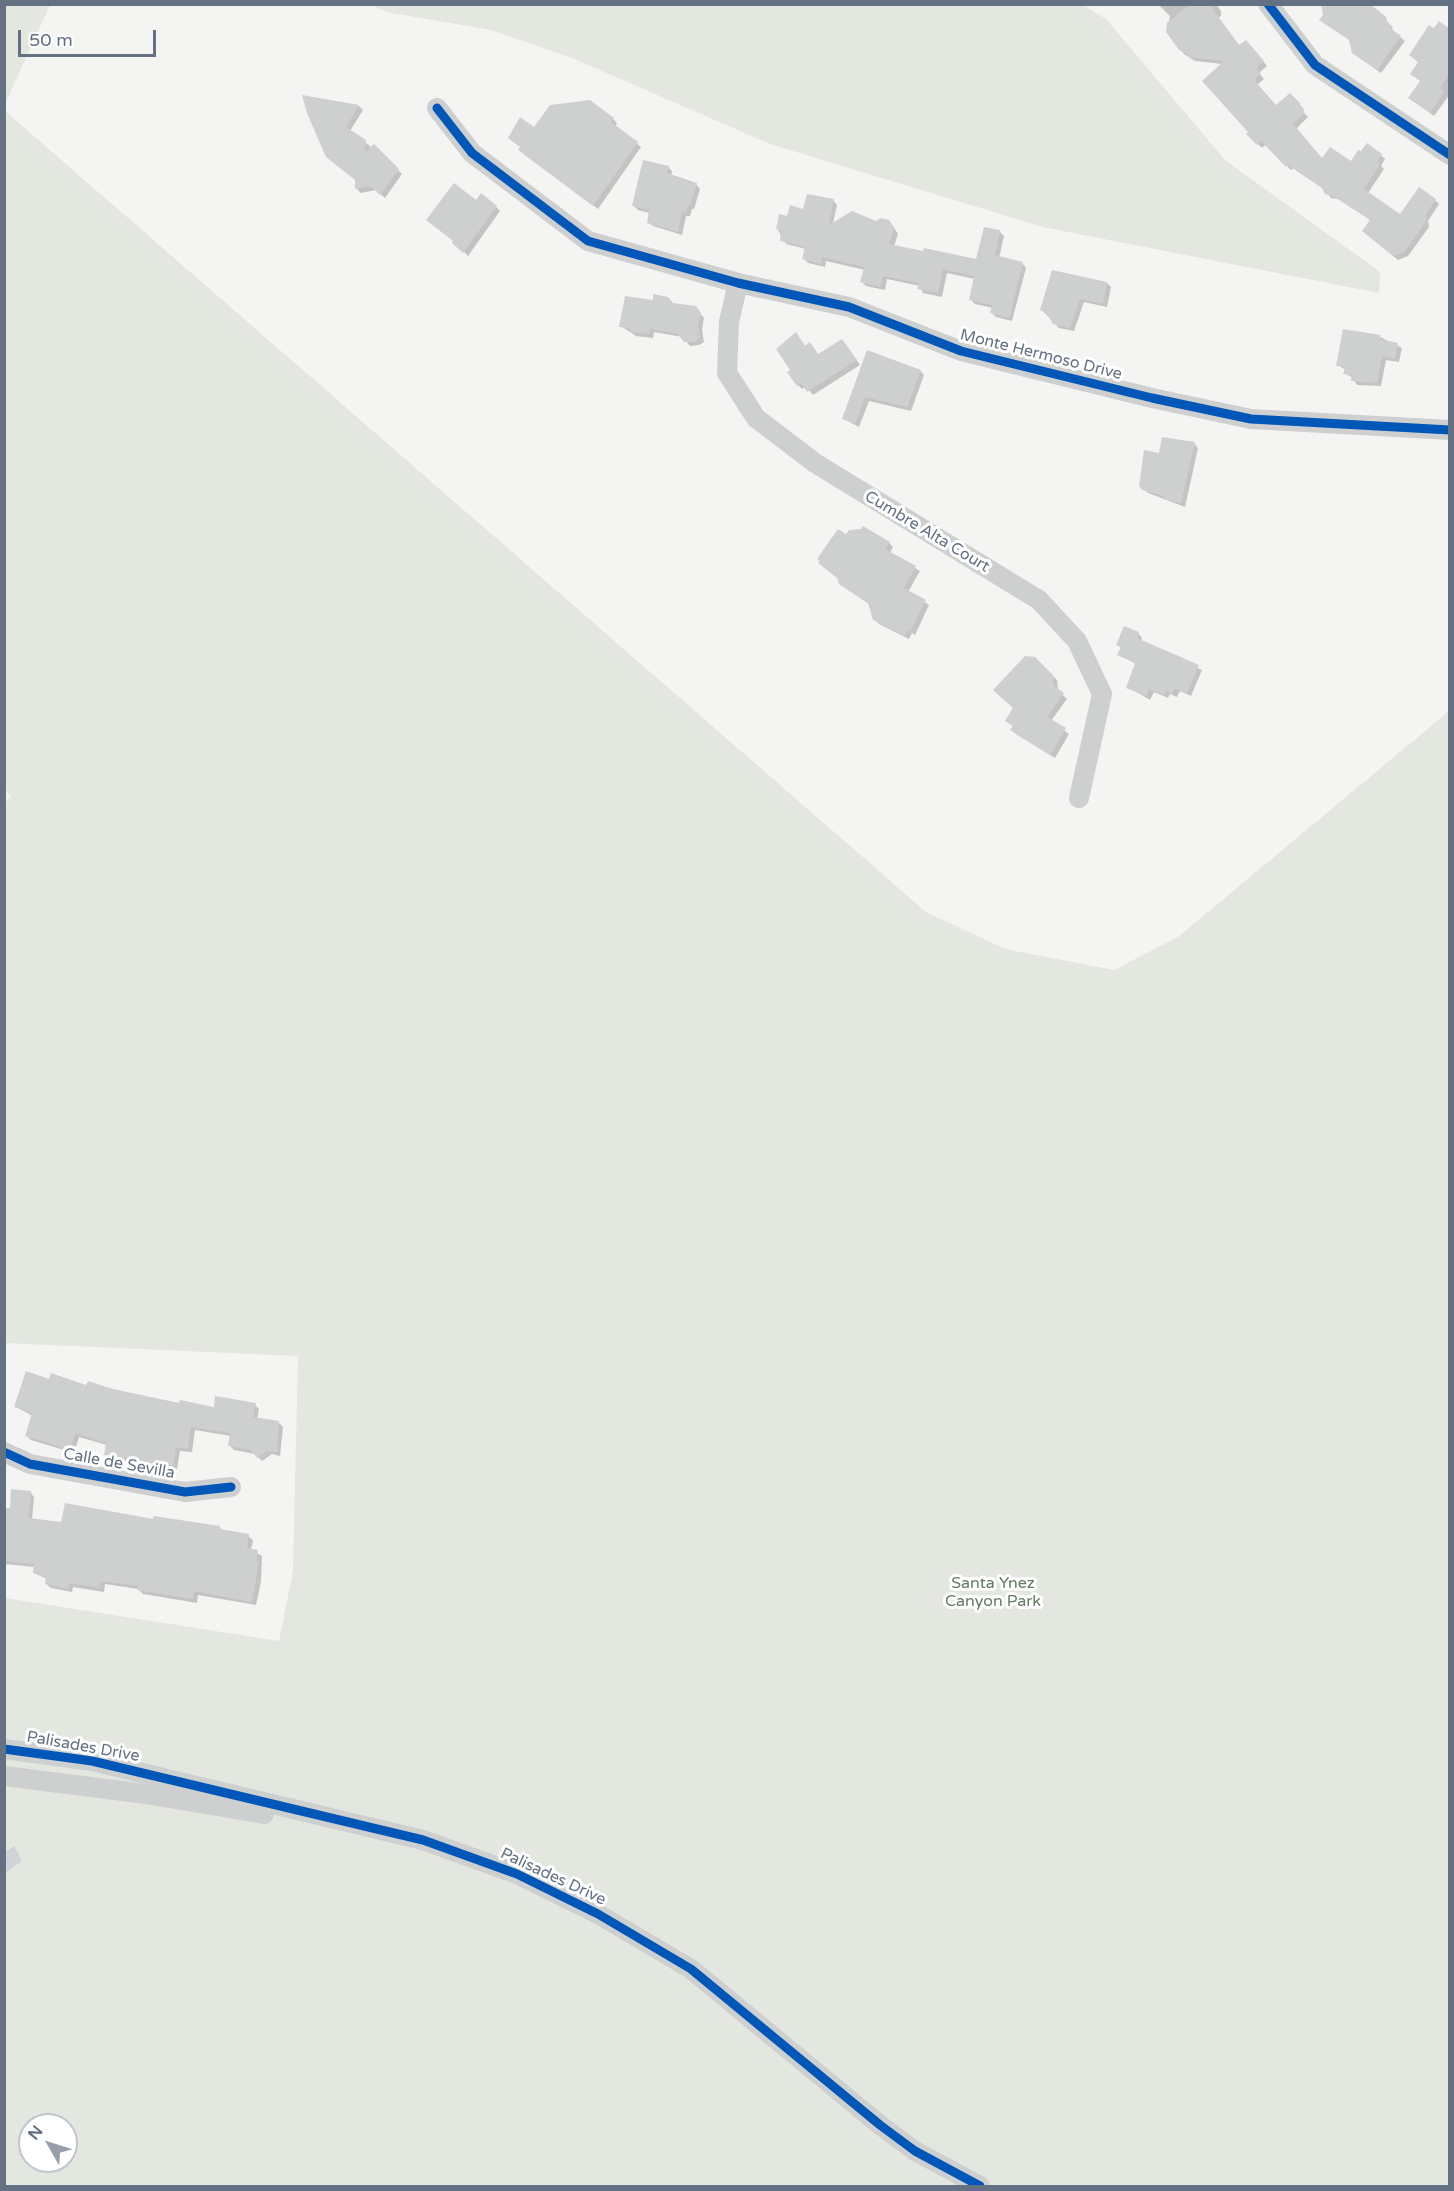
<!DOCTYPE html>
<html>
<head>
<meta charset="utf-8">
<style>
	body { margin:0 }
	#map { position:relative; width:1454px; height:2191px; overflow:hidden; background:#f4f4f2; font-family:"Varela Round",sans-serif }
	canvas { display:block }
	.frame { position:absolute; inset:0; border:6px solid #637183; pointer-events:none }
	.north { position:absolute; left:18px; top:2113px; width:60px; height:60px; box-sizing:border-box; background:#fff; border:2px solid #c1c6cd; border-radius:50%; rotate:309deg; font-size:16px; font-weight:700; line-height:24px; text-align:center; color:#637183 }
	.north::after { content:''; display:block; margin:auto; width:21px; height:27px; background:#969faa; clip-path:polygon(50% 0,100% 100%,50% 72%,0 100%) }
	.scale { position:absolute; left:18px; top:30px; width:138px; height:27px; box-sizing:border-box; border:3px solid #637183; border-top:0; padding-left:8px; font-size:18px; line-height:21px; white-space:nowrap; color:#637183; -webkit-text-stroke:4px #fff; paint-order:stroke }
</style>
</head>
<body>
<div id="map">
<canvas width="1454" height="2191"></canvas>
<div class="frame"></div>
<div class="north">N</div>
<div class="scale">50 m</div>
</div>
<script>
const context = document.querySelector('canvas').getContext('2d');
context.lineJoin = 'round';
function fillPath(path, color) {
  context.fillStyle = color;
  context.fill(path, 'evenodd');
}
function shape(rows) {
  const path = new Path2D();
  for (const r of rows) {
    path.moveTo(r[0], r[1]);
    for (let i = 2; i < r.length; i += 2) path.lineTo(r[i], r[i + 1]);
  }
  return path;
}
function strokePath(path, color, width, dash) {
  context.strokeStyle = color;
  context.lineWidth = width;
  context.lineCap = dash ? 'butt' : 'round';
  context.setLineDash(dash || []);
  context.stroke(path);
}
function write(font, color, halo, rows, align = 'center') {
  context.font = font + ' "Varela Round",sans-serif';
  context.lineWidth = 6;
  context.setLineDash([]);
  context.textBaseline = 'middle';
  context.strokeStyle = halo;
  context.fillStyle = color;
  for (const [text, x, y, turn = 0] of rows) {
    context.save();
    context.translate(x, y);
    context.rotate((+turn || 0) * Math.PI / 180);
    context.textAlign = isNaN(turn) ? turn : align;
    if (halo) context.strokeText(text, 0, 0);
    context.fillText(text, 0, 0);
    context.restore();
  }
}
fillPath(shape([
	[5,4,50,5,5,104,4,5],
	[372,5,1083,5,1106,19,1225,160,1380,272,1379,293,1043,227,770,144,572,58,491,30,386,12],
	[5,111,926,912,1005,949,1114,970,1178,937,1449,711,1449,2186,5,2186,5,1598,279,1641,293,1571,298,1356,5,1343,4,803,11,797,4,789],
	[30,2125,66,2125,66,2161,30,2161]
]), '#e3e7e0');
fillPath(shape([
	[14,1846,22,1861,5,1873,5,1852]
]), '#ced4d8');
fillPath(shape([
	[1158,4,1216,4,1221,11,1221,16,1218,18,1240,47,1250,46,1267,66,1259,73,1264,79,1257,85,1276,107,1290,95,1304,109,1302,111,1308,117,1296,129,1322,160,1351,163,1381,155,1385,159,1381,166,1384,169,1368,193,1401,216,1435,200,1439,204,1428,221,1429,227,1408,256,1398,260,1369,235,1372,220,1339,199,1331,198,1324,189,1293,168,1291,170,1266,144,1262,148,1248,134,1250,132,1223,64,1195,61,1184,54,1167,31,1170,16],
	[1385,18,1395,33,1405,41,1381,73,1358,57],
	[1439,23,1450,30,1450,94,1434,116,1410,98,1421,81,1419,62],
	[304,97,359,106,363,110,350,131,370,146,369,151,374,146,402,174,385,198,376,190,361,193,357,189,357,180],
	[589,101,613,119,617,123,615,127,641,147,598,209,524,154,522,147,509,137,521,119,534,129],
	[668,167,672,171,671,176,696,184,700,189,694,209,692,209,690,216,686,216,682,235,653,226,648,222,650,213,638,210,634,206],
	[833,200,837,205,833,223,877,223,893,226,898,234,894,246,977,261,1000,232,1004,236,999,258,1022,263,1026,268,1012,321,996,317,992,313,993,308,975,304,971,300,975,279,947,273,942,297,923,293,920,286,887,279,885,290,866,286,862,282,865,270,826,261,825,267,808,263,804,259,806,249,786,244,777,228,788,218],
	[476,202,496,207,500,211,468,256,455,242],
	[1107,283,1111,287,1107,307,1084,302,1074,331,1059,328,1042,310],
	[674,305,700,313,704,318,702,330,704,342,699,345,690,346,683,337,654,332,653,338,636,336,621,326],
	[796,334,806,347,810,344,819,356,846,345,860,365,813,395,806,387,802,389,798,385,792,370],
	[1380,337,1402,348,1399,362,1386,360,1381,386,1357,385,1353,378,1345,373,1346,370,1338,365],
	[868,352,920,371,924,375,911,411,869,401,859,427,844,419],
	[1194,443,1198,448,1185,507,1148,493,1141,486,1145,452,1160,455],
	[864,528,889,543,893,547,890,553,920,571,908,592,929,605,915,635,912,633,909,639,879,624,874,619,869,604,845,588,847,536],
	[1138,633,1142,638,1141,642,1202,670,1191,696,1180,691,1177,697,1170,694,1168,698,1154,692,1150,700,1128,687,1136,664,1119,654,1122,649,1117,644],
	[1034,659,1057,680,1058,690,1067,699,1051,721,1069,734,1055,758,1016,734,1012,730,1014,727,1007,721],
	[50,1381,215,1409,255,1405,259,1409,257,1419,279,1423,283,1427,280,1456,272,1454,262,1461,255,1454,234,1450,230,1446,231,1436,195,1430,192,1452,180,1451,177,1469,110,1459,105,1454,107,1445,79,1437,74,1453,31,1440,26,1435,33,1416,16,1407],
	[30,1492,34,1497,32,1520,62,1524,154,1521,220,1528,223,1531,248,1536,253,1540,251,1550,262,1556,261,1582,256,1605,198,1595,197,1603,143,1594,138,1589,105,1584,104,1592,73,1587,72,1592,51,1588,46,1584,47,1579,34,1573,35,1567,4,1564,4,1509,11,1510]
]), '#0003');
fillPath(shape([
	[1190,4,1209,4,1239,45,1246,40,1264,61,1256,68,1261,73,1254,80,1276,105,1290,93,1301,104,1299,105,1305,112,1293,124,1322,158,1330,147,1351,161,1358,150,1361,151,1367,143,1382,154,1377,161,1380,164,1364,189,1400,214,1419,187,1436,199,1425,216,1427,217,1425,223,1404,252,1393,256,1362,231,1370,220,1333,196,1325,194,1322,188,1288,165,1286,167,1261,141,1257,145,1246,134,1248,132,1202,81,1224,61,1189,57,1185,52,1179,50,1166,32,1167,23],
	[1321,4,1370,4,1386,17,1387,22,1393,27,1391,29,1401,36,1377,70,1352,53,1349,40,1319,20,1323,15],
	[1439,21,1449,28,1449,74,1440,88,1444,92,1430,113,1408,98,1420,81,1410,74,1418,62,1409,55,1429,25,1434,28],
	[302,95,359,105,346,127,366,140,365,152,374,144,399,169,380,195,370,186,355,189,355,180,326,157,307,113],
	[590,100,614,118,611,122,638,142,593,206,518,150,520,147,508,138,520,117,534,127,550,105],
	[643,160,669,166,667,173,697,183,690,206,688,205,686,213,682,212,678,232,647,223,649,210,632,206],
	[454,183,476,200,481,193,497,206,463,253,452,243,453,241,426,220],
	[807,194,834,199,829,225,852,211,876,221,880,218,889,220,894,228,889,244,923,251,924,248,976,259,984,227,1000,230,995,255,1023,262,1010,315,1008,318,990,313,992,305,969,300,974,276,943,269,938,293,917,289,919,283,883,276,880,287,860,282,864,267,822,257,821,264,802,259,805,247,780,241,781,230,776,229,779,214,787,216,790,205,803,209],
	[1052,270,1107,282,1103,304,1080,299,1070,328,1053,324,1046,312,1040,310],
	[653,294,668,297,673,303,696,306,701,313,698,325,700,337,695,342,684,342,678,334,650,329,649,334,630,332,630,328,619,327,625,296,653,300],
	[1343,329,1380,335,1380,339,1398,343,1395,359,1382,356,1377,383,1351,381,1352,375,1343,374,1345,367,1336,366],
	[796,332,805,346,810,342,818,354,842,339,857,360,807,392,801,383,797,386,787,372,790,370,776,349],
	[867,350,921,370,907,407,865,397,855,424,842,419],
	[1162,437,1195,442,1181,503,1163,499,1164,496,1142,490,1139,486,1144,450,1159,453],
	[863,526,890,542,885,549,916,566,904,588,926,600,910,632,907,630,904,636,873,620,868,603,839,584,837,578,818,563,820,561,817,559,838,529,846,534,849,530,861,529],
	[1124,626,1139,632,1137,638,1199,665,1187,693,1175,688,1172,694,1166,691,1164,695,1149,689,1146,696,1126,688,1135,663,1117,655,1121,647,1116,645],
	[1025,656,1035,657,1053,675,1054,686,1064,693,1047,717,1066,728,1050,755,1010,730,1013,726,1005,721,1013,708,993,690],
	[26,1371,49,1379,51,1373,86,1385,88,1381,113,1389,179,1403,180,1400,214,1407,215,1396,256,1403,253,1417,279,1421,277,1452,267,1451,257,1458,251,1450,228,1446,230,1433,191,1427,188,1449,176,1447,173,1466,104,1455,106,1443,75,1433,70,1450,45,1442,25,1436,32,1413,14,1407],
	[11,1489,31,1491,29,1518,61,1522,65,1503,153,1519,154,1516,220,1526,220,1529,249,1534,247,1548,258,1550,256,1561,259,1561,252,1602,194,1591,193,1599,137,1590,138,1586,101,1581,100,1588,69,1583,68,1589,45,1584,46,1577,33,1573,34,1564,4,1561,4,1508,10,1508]
]), '#cecfcf');
strokePath(shape([
	[1268,4,1315,65,1450,155],
	[437,108,472,153,588,241,738,283,849,307,961,351,1152,398,1251,419,1450,430],
	[738,283,729,322,727,373,756,418,815,463,1039,600,1077,641,1102,694,1079,798],
	[4,1452,30,1464,185,1492,231,1487],
	[4,1749,92,1761,423,1840,517,1874,598,1914,691,1969,880,2125,915,2151,980,2186],
	[4,1776,146,1794,264,1814]
]), '#cecfcf', 20);
strokePath(shape([
	[1268,4,1315,65,1450,155],
	[437,108,472,153,588,241,738,283,849,307,961,351,1152,398,1251,419,1450,430],
	[4,1452,30,1464,185,1492,231,1487],
	[4,1749,92,1761,423,1840,517,1874,598,1914,691,1969,880,2125,915,2151,980,2186]
]), '#0057b8', 9);
write('16px', '#637183', '#fff', [
	["Monte Hermoso Drive",1041,355,14],
	["Cumbre Alta Court",927,532,31],
	["Calle de Sevilla",119,1464,10],
	["Palisades Drive",83,1747,10],
	["Palisades Drive",553,1877,25]
]);
write('16px', '#647a62', '#fff', [
	["Santa Ynez",993,1584],
	["Canyon Park",993,1602]
]);
</script>
</body>
</html>
